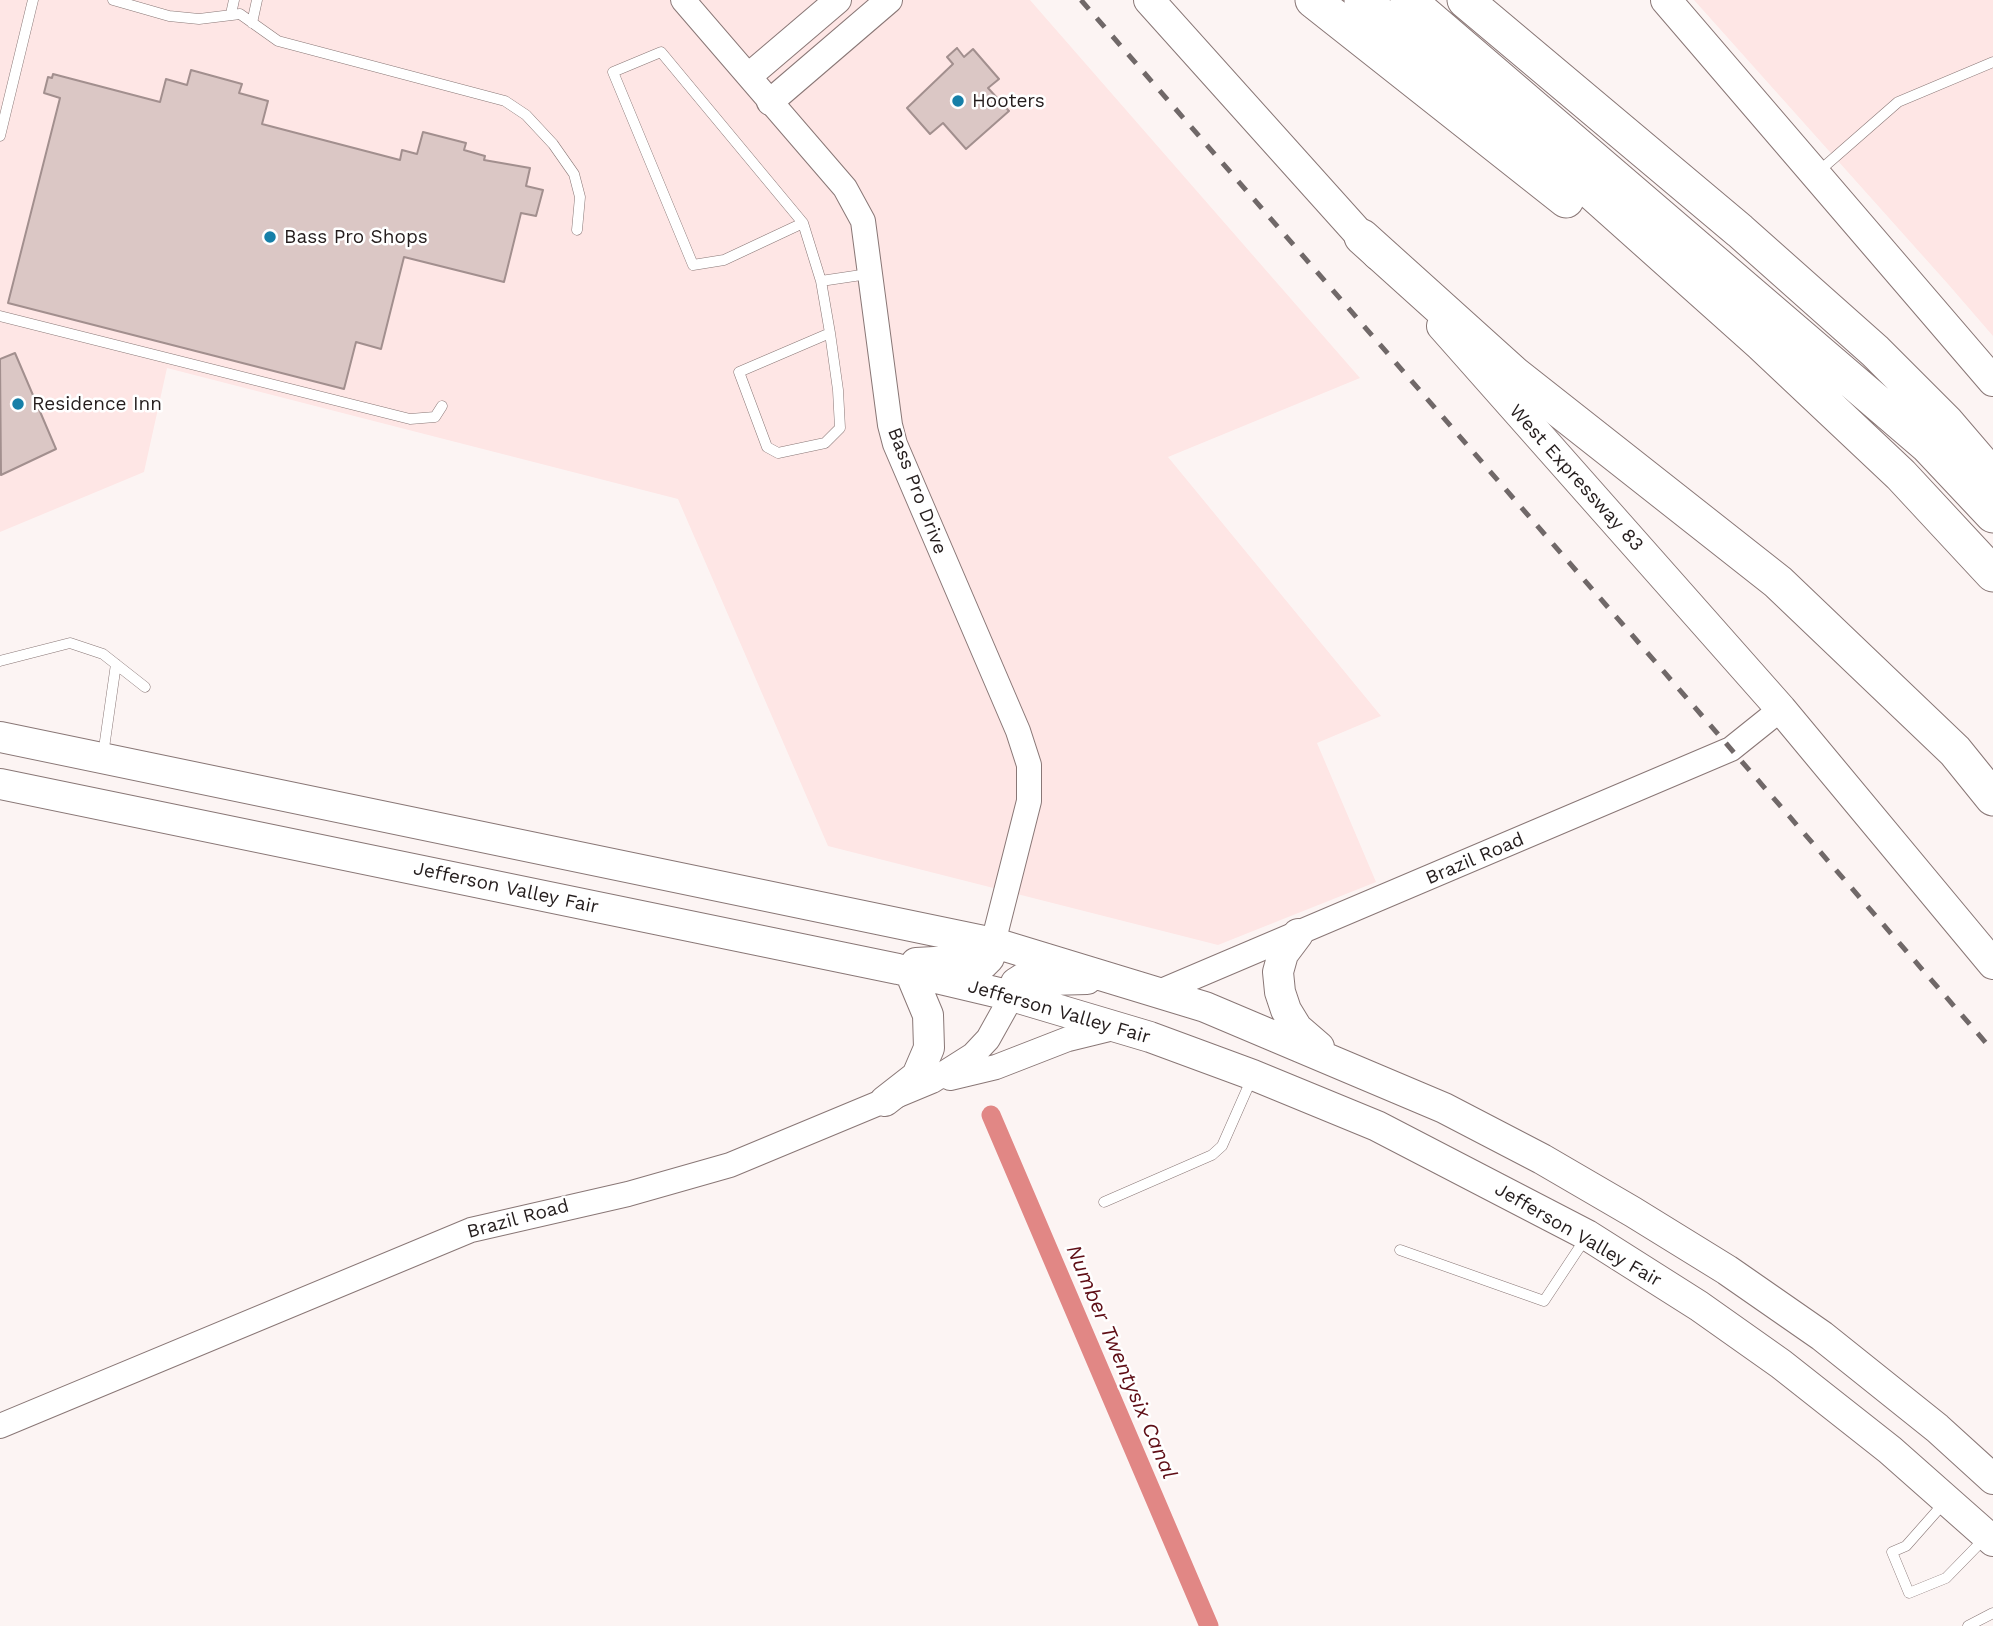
<!DOCTYPE html>
<html>
<head>
<meta charset="utf-8">
<style>
	body { margin:0 }
	canvas { display:block; background:#fcf4f3 }
</style>
</head>
<body>
<canvas width="1993" height="1626"></canvas>
<script>
const context = document.querySelector('canvas').getContext('2d');
context.lineJoin = 'round';
function fillPath(path, color) {
  context.fillStyle = color;
  context.fill(path, 'evenodd');
}
function shape(rows) {
  const path = new Path2D();
  for (const r of rows) {
    path.moveTo(r[0], r[1]);
    for (let i = 2; i < r.length; i += 2) path.lineTo(r[i], r[i + 1]);
  }
  return path;
}
function strokePath(path, color, width, dash) {
  context.strokeStyle = color;
  context.lineWidth = width;
  context.lineCap = dash ? 'butt' : 'round';
  context.setLineDash(dash || []);
  context.stroke(path);
}
function write(font, color, halo, rows, align = 'center') {
  context.font = font + ' "Work Sans",sans-serif';
  context.lineWidth = 5;
  context.setLineDash([]);
  context.textBaseline = 'middle';
  context.strokeStyle = halo;
  context.fillStyle = color;
  for (const [text, x, y, turn = 0] of rows) {
    context.save();
    context.translate(x, y);
    context.rotate((+turn || 0) * Math.PI / 180);
    context.textAlign = isNaN(turn) ? turn : align;
    if (halo) context.strokeText(text, 0, 0);
    context.fillText(text, 0, 0);
    context.restore();
  }
}
fillPath(shape([
	[0,0,1030,0,1360,378,1168,457,1381,716,1317,743,1376,882,1218,945,828,846,678,499,167,368,144,472,0,532],
	[1694,0,1993,0,1993,336,1948,284]
]), '#fee6e5');
strokePath(shape([
	[991,1115,1209,1626]
]), '#e18785', 19);
const building = shape([
	[957,48,964,57,973,49,999,79,988,88,1009,111,966,149,943,123,930,134,907,108,953,64,947,57,957,48],
	[191,70,242,84,239,93,268,101,262,124,400,160,402,150,417,154,423,132,466,143,464,150,485,156,484,160,530,168,526,186,543,190,536,216,521,213,504,282,404,257,381,349,356,342,344,389,8,303,60,98,44,93,48,77,52,78,53,74,160,102,166,79,187,85,191,70],
	[15,353,56,449,1,475,0,359,15,353]
]);
fillPath(building, '#dbc7c5');
strokePath(building, '#a28f8e', 2);
const service = shape([
	[113,0,169,16,199,19,240,14,278,41,505,101,526,115,553,144,574,174,580,197,577,230],
	[231,14,234,0],
	[252,23,257,0],
	[0,136,33,0],
	[1818,172,1898,102,1993,62],
	[803,223,724,260,693,265,613,72,661,52,803,223,821,281,868,274],
	[821,281,830,333,838,390,840,428,825,443,778,453,767,447,739,372,830,333],
	[0,316,410,419,435,417,442,406],
	[0,661,70,643,103,654,145,687],
	[103,755,116,664],
	[1104,1202,1212,1155,1222,1146,1252,1078],
	[1400,1250,1544,1301,1585,1239],
	[1944,1503,1906,1546,1892,1552,1909,1593,1946,1578,1985,1538],
	[1968,1626,1993,1613]
]);
const tertiary = shape([
	[683,0,845,188,863,221,890,425,895,444,1018,731,1029,765,1029,801,993,943],
	[1159,992,1731,749,1781,709],
	[950,1078,996,1067,1068,1039,1117,1027],
	[0,1426,471,1230,628,1194,730,1165,932,1081,973,1055,988,1039,1012,996]
]);
const secondary = shape([
	[750,75,838,0],
	[770,102,889,0]
]);
const primary = shape([
	[1149,0,1378,255],
	[1666,0,1993,381],
	[1442,326,1781,709,1993,964],
	[0,737,998,944,1205,1007,1444,1108,1542,1159,1633,1212,1727,1270,1822,1336,1937,1428,1993,1479],
	[0,784,898,969,1012,996,1150,1037,1253,1075,1377,1126,1587,1235,1699,1306,1781,1364,1890,1450,1993,1541],
	[1298,934,1283,954,1278,972,1280,992,1286,1010,1297,1028,1319,1047],
	[916,963,953,961,983,964,989,958,993,943],
	[1012,996,1016,983,1027,976,1049,980,1087,979],
	[885,1101,917,1076,929,1048,928,1015,910,972]
]);
const motorway = shape([
	[1313,0,1566,200],
	[1362,0,1565,168,1762,344,1901,475,1993,574],
	[1408,0,1928,446,1993,515],
	[1465,0,1740,231,1875,351,1946,422,1993,477],
	[1362,237,1514,374,1778,582,1955,751,1993,798]
]);
strokePath(service, '#897776', 11);
strokePath(tertiary, '#897776', 26);
strokePath(secondary, '#897776', 28);
strokePath(primary, '#897776', 32);
strokePath(motorway, '#897776', 37);
strokePath(service, '#fff', 10);
strokePath(tertiary, '#fff', 24);
strokePath(secondary, '#fff', 26);
strokePath(primary, '#fff', 30);
strokePath(motorway, '#fff', 35);
strokePath(shape([
	[1081,0,1993,1051]
]), '#706868', 5, [12, 12]);
for (const [x, y, r, color] of [
	[958,101,7,"#167fa8"],
	[270,237,7,"#167fa8"],
	[18,404,7,"#167fa8"]
]) {
  const dot = new Path2D();
  dot.arc(x, y, r, 0, 2 * Math.PI);
  context.fillStyle = color;
  context.fill(dot);
  strokePath(dot, '#fff', 2.5);
}
write('19px', '#241d1d', '#fff', [
	["Hooters",972,101],
	["Bass Pro Shops",284,237],
	["Residence Inn",32,404]
], 'left');
write('19px', '#241d1d', '#fff', [
	["West Expressway 83",1576,478,48],
	["Bass Pro Drive",917,491,69],
	["Brazil Road",1475,859,-23],
	["Jefferson Valley Fair",506,888,12],
	["Jefferson Valley Fair",1059,1012,16],
	["Brazil Road",518,1219,-15],
	["Jefferson Valley Fair",1578,1235,30]
]);
write('italic 21px', '#5f0e16', '#fff', [
	["Number Twentysix Canal",1121,1362,67]
]);
</script>
</body>
</html>
